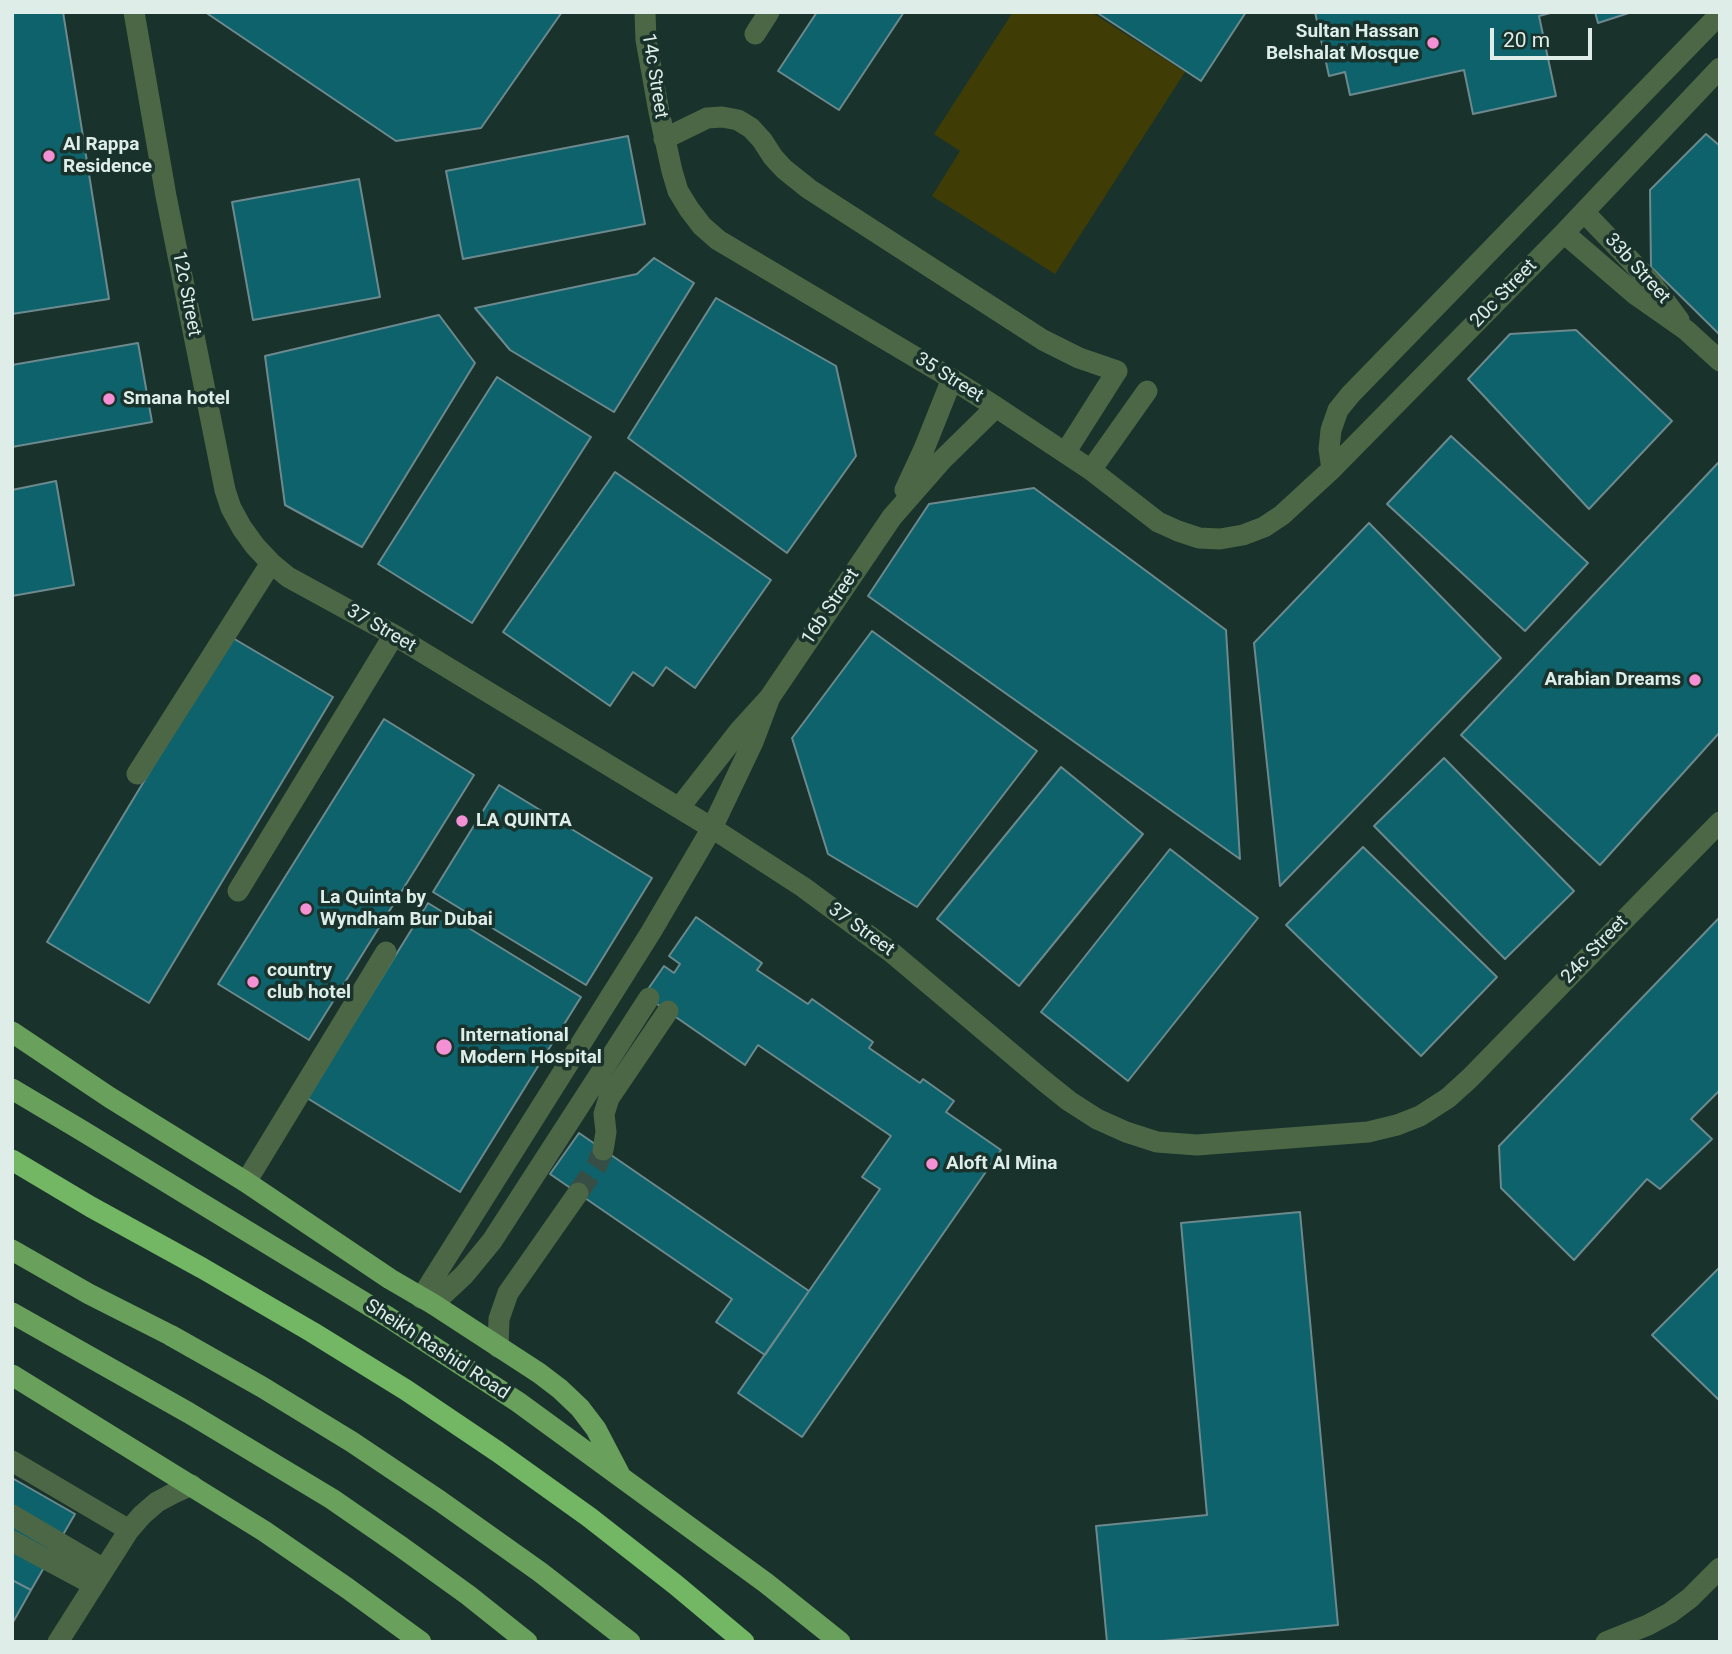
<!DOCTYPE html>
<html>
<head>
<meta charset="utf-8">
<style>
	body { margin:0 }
	#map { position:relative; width:1732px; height:1654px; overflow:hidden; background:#19322b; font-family:Roboto,sans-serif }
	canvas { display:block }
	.frame { position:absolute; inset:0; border:14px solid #deede8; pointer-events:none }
	.scale { position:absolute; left:1490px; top:28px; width:102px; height:32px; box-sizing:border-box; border:4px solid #deede8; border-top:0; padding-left:9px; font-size:21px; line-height:24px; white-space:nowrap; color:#deede8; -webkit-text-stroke:5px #19322b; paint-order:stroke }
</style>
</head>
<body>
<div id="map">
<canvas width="1732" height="1654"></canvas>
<div class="frame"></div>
<div class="scale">20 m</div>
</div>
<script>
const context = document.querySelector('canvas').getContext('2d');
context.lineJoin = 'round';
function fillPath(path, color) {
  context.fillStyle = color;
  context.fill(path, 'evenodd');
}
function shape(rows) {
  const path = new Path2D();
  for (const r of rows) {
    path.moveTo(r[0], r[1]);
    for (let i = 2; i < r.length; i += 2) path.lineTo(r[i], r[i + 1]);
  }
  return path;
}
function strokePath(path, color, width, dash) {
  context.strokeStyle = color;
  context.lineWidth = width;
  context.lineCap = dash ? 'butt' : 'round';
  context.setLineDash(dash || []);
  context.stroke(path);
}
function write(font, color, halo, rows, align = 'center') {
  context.font = font + ' Roboto,sans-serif';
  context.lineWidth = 7;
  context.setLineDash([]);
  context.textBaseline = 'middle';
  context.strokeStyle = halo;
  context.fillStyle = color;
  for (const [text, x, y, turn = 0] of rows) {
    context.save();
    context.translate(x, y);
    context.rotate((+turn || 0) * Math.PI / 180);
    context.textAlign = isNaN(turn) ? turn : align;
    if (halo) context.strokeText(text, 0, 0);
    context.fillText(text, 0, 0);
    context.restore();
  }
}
fillPath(shape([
	[1013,12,1091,12,1185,72,1055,274,932,196,960,151,934,134]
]), '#3f3d05');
const building = shape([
	[12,12,63,12,109,299,12,314,12,12],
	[562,12,481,128,396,141,205,12,562,12],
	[817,12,904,12,839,110,778,71,817,12],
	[1096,12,1246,12,1201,81,1096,12],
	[1315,12,1554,12,1539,16,1556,96,1473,114,1464,70,1350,95,1345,72,1329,76,1315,12],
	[1595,12,1632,12,1598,23,1595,12],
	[1706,134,1720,146,1720,335,1651,267,1650,190,1706,134],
	[628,136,645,224,463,259,446,171,628,136],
	[359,179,380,297,253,320,232,202,359,179],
	[654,258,694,283,614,412,510,350,475,308,637,274,654,258],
	[716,298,836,366,856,456,787,553,628,438,716,298],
	[439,315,475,363,362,547,285,505,265,356,439,315],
	[1576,330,1672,421,1589,509,1468,379,1510,334,1576,330],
	[138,343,152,422,12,447,12,365,138,343],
	[497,377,591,437,472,623,378,564,497,377],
	[1451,436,1588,563,1525,631,1387,504,1451,436],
	[1718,463,1720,465,1720,732,1600,865,1461,735,1718,463],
	[615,472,771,580,695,688,666,667,653,686,633,672,610,706,503,632,615,472],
	[56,481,74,585,12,596,12,490,56,481],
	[1034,488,1226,630,1240,859,868,596,929,504,1034,488],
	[1369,523,1501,658,1280,886,1254,643,1369,523],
	[872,631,1037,751,917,907,828,854,792,738,872,631],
	[231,637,333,697,149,1003,47,942,231,637],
	[384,719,474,775,309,1040,218,984,384,719],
	[1444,758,1574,891,1505,959,1374,826,1444,758],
	[1061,767,1143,834,1019,986,937,919,1061,767],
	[499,785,652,878,586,985,433,892,499,785],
	[1363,847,1497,977,1421,1056,1286,925,1363,847],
	[1170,849,1258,918,1128,1081,1041,1012,1170,849],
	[428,903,581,997,460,1192,307,1098,428,903],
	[696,917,762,963,757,970,808,1004,812,999,873,1042,869,1048,920,1083,923,1079,954,1101,946,1112,1001,1150,802,1437,738,1393,880,1189,862,1177,891,1136,758,1045,745,1065,644,995,664,966,674,973,680,964,669,956,696,917],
	[1720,917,1720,1090,1691,1119,1712,1139,1660,1189,1647,1179,1574,1260,1501,1188,1499,1146,1720,917],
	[579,1133,809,1291,765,1355,716,1322,732,1299,550,1174,579,1133],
	[1300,1212,1338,1625,1151,1642,1107,1642,1096,1526,1207,1515,1181,1223,1300,1212],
	[1720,1267,1720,1401,1652,1335,1720,1267],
	[12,1478,75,1514,31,1590,12,1580,12,1478],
	[12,1580,31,1590,12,1624,12,1580]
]);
fillPath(building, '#0d626b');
strokePath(building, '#6c898d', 2);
strokePath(shape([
	[578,1193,597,1165,603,1150]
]), '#374e47', 21, [21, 10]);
strokePath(shape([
	[134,12,166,196,225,490,231,508,242,528,255,546,271,563,288,577,394,635,712,828,803,887,891,952,1044,1081,1069,1101,1097,1119,1126,1132,1157,1142,1197,1145,1368,1132,1397,1125,1420,1116,1448,1098,1470,1078,1720,822],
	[645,12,646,40,659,112,672,171,678,191,689,209,702,226,718,240,942,373,996,407,1091,470,1158,522,1178,531,1199,538,1220,539,1243,535,1264,527,1282,515,1332,469,1564,233,1720,68],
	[755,34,769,12],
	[664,139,707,118,722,117,738,120,751,128,762,140,773,157,784,169,809,189,1043,340,1079,358,1117,371,1065,453],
	[1584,212,1650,281,1679,320],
	[1564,233,1636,295,1686,330,1720,361],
	[1332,469,1329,449,1331,430,1338,410,1350,395,1720,14],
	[1091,470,1147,391],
	[905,490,924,449,952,379],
	[137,774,271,563],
	[679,808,740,730,770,697,892,517,942,460,996,407],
	[238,891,394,635],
	[603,1150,606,1132,604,1114,609,1098,668,1011],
	[246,1182,386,952],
	[421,1298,651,932,712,828,753,742,770,697],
	[433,1304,464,1275,492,1241,649,998],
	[498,1347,499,1319,508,1293,578,1193],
	[12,1461,129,1530],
	[12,1515,104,1569],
	[12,1541,94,1585],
	[58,1642,129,1530,142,1515,157,1502,174,1493,192,1485],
	[1606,1642,1648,1625,1670,1613,1690,1598,1720,1568]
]), '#4c6746', 21);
strokePath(shape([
	[12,1032,109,1097,246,1182,390,1279,433,1304,539,1373,560,1389,580,1408,596,1429,620,1475],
	[12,1089,81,1130,388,1317,518,1402,766,1583,840,1642],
	[12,1250,89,1294,170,1335,262,1387,352,1442,440,1501,540,1572,630,1642],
	[12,1313,189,1413,332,1499,400,1546,468,1595,527,1642],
	[12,1375,264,1531,347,1588,421,1642]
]), '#68a05c', 21);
strokePath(shape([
	[12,1160,91,1207,202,1268,312,1332,406,1390,498,1452,589,1517,676,1585,744,1642]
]), '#73b663', 21);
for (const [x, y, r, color] of [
	[1433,43,7,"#f491d4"],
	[49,156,7,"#f491d4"],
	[109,399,7,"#f491d4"],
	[1695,680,7,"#f491d4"],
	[462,821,7,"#f491d4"],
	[306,909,7,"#f491d4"],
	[253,982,7,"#f491d4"],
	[444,1047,9,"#f491d4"],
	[932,1164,7,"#f491d4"]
]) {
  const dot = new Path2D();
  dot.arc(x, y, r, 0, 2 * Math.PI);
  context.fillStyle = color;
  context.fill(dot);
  strokePath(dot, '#19322b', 2.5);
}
write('bold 19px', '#deede8', '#19322b', [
	["Sultan Hassan",1419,32,"right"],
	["Belshalat Mosque",1419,54,"right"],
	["Al Rappa",63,145],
	["Residence",63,167],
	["Smana hotel",123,399],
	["Arabian Dreams",1681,680,"right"],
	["LA QUINTA",476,821],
	["La Quinta by",320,898],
	["Wyndham Bur Dubai",320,920],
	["country",267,971],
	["club hotel",267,993],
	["International",460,1036],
	["Modern Hospital",460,1058],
	["Aloft Al Mina",946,1164]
], 'left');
write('19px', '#deede8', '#19322b', [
	["14c Street",654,76,81],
	["33b Street",1637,269,48],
	["12c Street",186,294,79],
	["20c Street",1504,294,-46],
	["35 Street",949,378,32],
	["16b Street",831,607,-56],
	["37 Street",381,629,30],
	["37 Street",861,930,36],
	["24c Street",1595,950,-46],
	["Sheikh Rashid Road",437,1350,33]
]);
</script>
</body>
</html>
